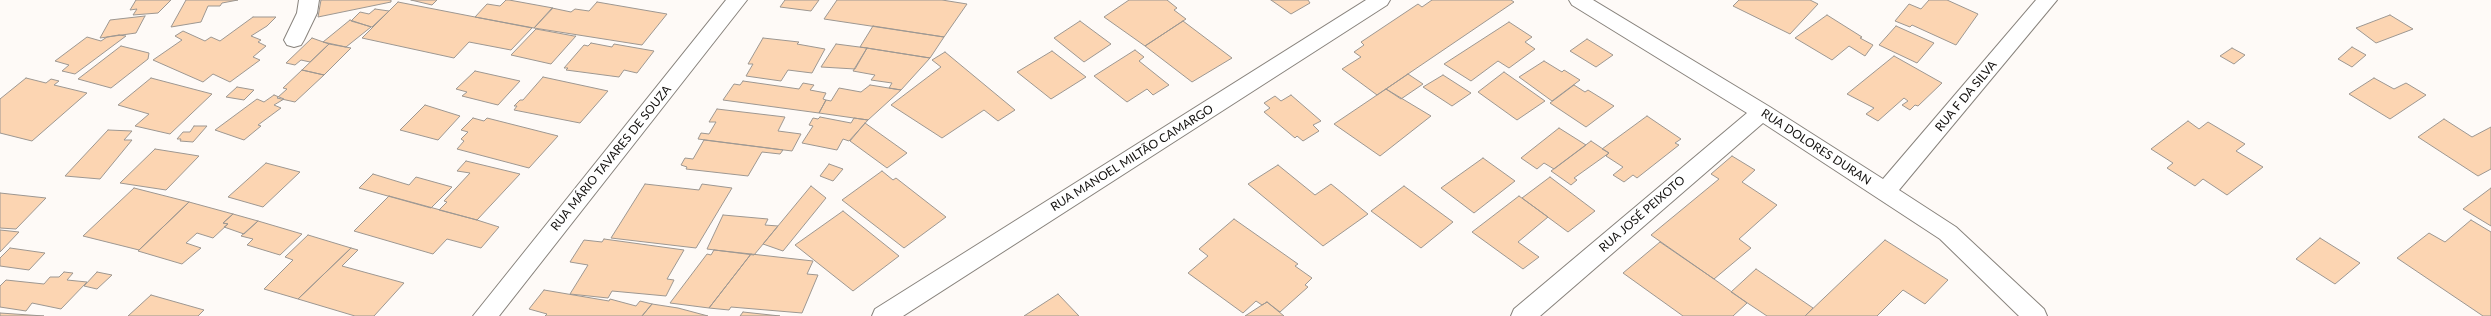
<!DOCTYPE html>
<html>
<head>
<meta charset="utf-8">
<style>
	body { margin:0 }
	canvas { display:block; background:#fefaf7 }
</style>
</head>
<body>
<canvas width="2491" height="316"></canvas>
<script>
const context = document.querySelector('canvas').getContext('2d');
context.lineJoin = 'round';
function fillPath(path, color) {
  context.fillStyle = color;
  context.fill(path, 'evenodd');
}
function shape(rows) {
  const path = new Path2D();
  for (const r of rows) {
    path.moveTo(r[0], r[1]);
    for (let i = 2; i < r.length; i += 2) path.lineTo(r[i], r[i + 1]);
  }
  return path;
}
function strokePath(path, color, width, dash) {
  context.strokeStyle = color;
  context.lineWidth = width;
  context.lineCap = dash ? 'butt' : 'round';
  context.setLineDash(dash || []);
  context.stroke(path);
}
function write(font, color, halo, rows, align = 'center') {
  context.font = font + ' Lato,sans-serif';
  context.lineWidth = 3.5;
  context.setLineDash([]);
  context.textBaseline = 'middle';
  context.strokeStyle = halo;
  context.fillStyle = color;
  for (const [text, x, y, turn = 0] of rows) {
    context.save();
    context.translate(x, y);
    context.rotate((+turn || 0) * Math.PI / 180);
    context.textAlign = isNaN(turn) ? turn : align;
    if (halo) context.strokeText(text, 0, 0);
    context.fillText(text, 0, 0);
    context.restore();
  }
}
const building = shape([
	[136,0,171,0,158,13,133,15,137,9,130,10,136,0],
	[186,0,238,0,222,3,220,6,208,6,201,22,171,27,186,0],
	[321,0,391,0,391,2,318,17,321,0],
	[411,0,437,0,432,5,411,0],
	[506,0,509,0,553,8,534,28,475,17,487,4,500,6,506,0],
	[785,0,819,0,811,11,780,7,785,0],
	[837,0,942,0,967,4,944,37,824,19,837,0],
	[1129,0,1167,0,1177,8,1174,10,1186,19,1145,46,1104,17,1129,0],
	[1271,0,1308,0,1310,3,1291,14,1271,0],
	[1432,0,1511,0,1514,2,1377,95,1342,69,1361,57,1354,52,1364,45,1361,42,1418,4,1422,7,1432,0],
	[1739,0,1810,0,1818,4,1790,34,1733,6,1739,0],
	[1929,0,1947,0,1978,14,1956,45,1912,25,1910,27,1895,21,1909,4,1921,9,1929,0],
	[398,2,475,17,532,28,511,50,469,42,454,58,362,38,398,2],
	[597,2,667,14,642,45,534,28,552,8,571,12,575,9,589,11,597,2],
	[375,9,389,11,372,27,351,21,360,12,369,14,375,9],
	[1827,15,1862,37,1860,38,1873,45,1865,56,1849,46,1832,60,1795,38,1827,15],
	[2390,15,2413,29,2376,43,2356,28,2390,15],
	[145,16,136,33,100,38,110,20,145,16],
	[253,17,276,17,267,26,251,36,261,40,258,42,266,46,253,57,260,60,230,82,213,74,203,82,153,60,182,40,175,36,183,31,205,41,211,37,220,41,253,17],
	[350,20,371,27,346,47,323,42,350,20],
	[1080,21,1111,44,1084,62,1054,38,1080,21],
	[1183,21,1232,58,1192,82,1145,46,1183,21],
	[1509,22,1532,37,1525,42,1535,49,1509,68,1498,61,1471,81,1444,64,1509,22],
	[873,26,944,37,930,58,860,47,873,26],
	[1896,26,1934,43,1917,63,1879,45,1896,26],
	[536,29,574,36,576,36,551,64,511,55,536,29],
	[119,35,126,36,75,74,62,71,69,65,55,61,87,37,101,41,107,37,119,35],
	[312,38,329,44,310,62,301,60,295,65,286,63,312,38],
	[763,38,799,42,797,44,825,49,812,73,788,70,781,81,746,76,753,64,748,64,763,38],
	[1587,39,1613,55,1596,67,1570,51,1587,39],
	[591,43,612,47,614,44,654,51,637,73,624,70,619,77,566,70,568,68,564,68,584,45,588,46,591,43],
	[329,44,351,48,324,75,302,70,329,44],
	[836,44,867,48,855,69,821,67,836,44],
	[121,46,149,53,148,59,111,88,78,79,121,46],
	[2352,47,2366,55,2352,67,2338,59,2352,47],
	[867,48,930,58,901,90,889,88,892,83,871,80,875,75,853,71,867,48],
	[2232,48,2245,55,2234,64,2220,56,2232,48],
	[1135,50,1144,57,1139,61,1169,85,1153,95,1147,89,1127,102,1094,76,1135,50],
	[1052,51,1086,77,1051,99,1017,72,1052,51],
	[945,52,1015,110,998,121,984,110,942,138,891,105,941,67,932,60,945,52],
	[1894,56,1942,83,1918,106,1915,105,1910,110,1902,105,1908,101,1904,98,1878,121,1866,114,1874,108,1847,94,1894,56],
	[1544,61,1562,72,1564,70,1580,80,1552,101,1519,77,1544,61],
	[302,70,324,75,295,102,277,98,287,89,283,88,302,70],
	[475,71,520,81,498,105,462,96,467,92,456,89,475,71],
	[1504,72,1545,101,1517,120,1478,92,1504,72],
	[1408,74,1423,84,1401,99,1386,89,1408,74],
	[1443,75,1471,93,1452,106,1423,87,1443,75],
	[543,77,608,91,580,123,514,110,517,106,514,106,520,100,523,100,543,77],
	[26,78,46,83,51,79,59,81,54,85,87,93,32,141,0,133,0,99,26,78],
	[151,78,212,94,170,134,135,126,149,114,118,105,151,78],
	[2374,78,2394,89,2406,83,2426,95,2390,119,2349,94,2374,78],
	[743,81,799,89,803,83,814,85,810,90,826,93,823,99,826,100,819,113,723,100,734,84,740,85,743,81],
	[870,85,901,90,868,120,819,113,826,100,831,101,839,88,861,92,870,85],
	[1574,85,1585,92,1588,90,1614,106,1586,127,1550,103,1574,85],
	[237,87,254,90,244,100,226,97,237,87],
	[1386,89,1431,116,1380,156,1334,124,1386,89],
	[274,95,284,99,274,105,281,108,258,125,261,126,244,140,215,130,257,99,264,102,274,95],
	[1291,95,1321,121,1313,125,1319,131,1303,141,1297,136,1295,138,1264,112,1270,108,1264,103,1275,96,1281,101,1291,95],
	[425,105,460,116,438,140,400,130,425,105],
	[717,109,785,117,778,131,801,134,792,151,698,139,701,133,709,134,716,122,709,122,717,109],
	[1647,116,1681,139,1675,143,1679,145,1637,178,1633,175,1624,182,1613,175,1623,167,1606,156,1609,153,1602,149,1647,116],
	[820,117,851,123,854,118,868,120,849,141,843,139,837,150,802,143,813,126,809,125,813,118,818,119,820,117],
	[473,118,484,121,487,118,558,136,529,168,457,149,464,141,461,139,468,132,461,130,473,118],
	[2444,119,2472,137,2491,127,2491,169,2478,176,2418,137,2444,119],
	[2188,121,2199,129,2208,122,2245,144,2236,151,2263,167,2227,195,2203,179,2195,186,2167,168,2173,163,2151,149,2188,121],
	[865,123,907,153,887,168,850,141,865,123],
	[194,126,207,126,193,142,180,141,181,139,177,139,183,132,190,132,194,126],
	[1559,128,1586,145,1554,169,1544,163,1537,169,1521,158,1559,128],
	[108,130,132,131,124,140,132,140,100,179,65,176,108,130],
	[704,140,783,150,780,154,762,152,748,176,686,169,687,167,681,165,685,158,693,159,704,140],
	[1591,141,1609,153,1574,178,1577,180,1571,185,1551,171,1591,141],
	[155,149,199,156,166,190,120,183,155,149],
	[1732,156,1755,170,1742,182,1777,205,1739,239,1751,248,1714,279,1651,235,1719,179,1711,174,1732,156],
	[1483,158,1515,181,1474,213,1441,188,1483,158],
	[466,161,520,174,477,220,439,210,447,202,444,201,470,173,457,171,466,161],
	[266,163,300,172,263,207,228,197,266,163],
	[829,164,843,169,833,181,820,176,829,164],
	[1278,165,1315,195,1331,184,1368,214,1323,246,1248,184,1278,165],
	[882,171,893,180,896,178,946,217,904,248,842,200,882,171],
	[373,174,409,185,416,177,452,187,431,208,359,188,373,174],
	[1550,177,1595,211,1568,232,1522,198,1550,177],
	[645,184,699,190,702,184,732,188,696,248,611,238,645,184],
	[811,186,826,198,783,251,763,244,811,186],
	[1404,186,1453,222,1421,248,1371,211,1404,186],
	[134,188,189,202,139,250,83,236,134,188],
	[2491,188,2491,226,2463,209,2491,188],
	[0,193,46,198,16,229,0,228,0,193],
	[389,196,477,220,499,227,481,248,447,239,433,254,354,231,389,196],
	[1519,196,1548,217,1518,242,1539,257,1523,269,1472,232,1519,196],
	[189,202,233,214,223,223,228,224,213,238,197,233,186,243,201,248,182,264,138,251,189,202],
	[843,211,899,256,853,291,795,245,843,211],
	[233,214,258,221,244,234,224,227,228,224,223,223,233,214],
	[723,215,768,219,765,225,778,226,754,255,707,249,723,215],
	[1234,219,1298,264,1295,266,1312,278,1305,285,1308,287,1280,312,1267,302,1262,305,1256,301,1243,313,1188,273,1208,256,1199,249,1234,219],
	[2471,220,2491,232,2491,316,2483,316,2397,258,2429,233,2445,242,2471,220],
	[258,221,302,234,280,255,247,245,253,239,241,236,258,221],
	[0,230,19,232,0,252,0,230],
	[308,235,351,248,298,299,264,289,293,260,285,257,308,235],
	[2320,238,2360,263,2335,284,2296,259,2320,238],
	[604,239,684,250,667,279,674,280,666,296,612,291,608,298,570,294,588,265,570,262,584,240,602,242,604,239],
	[1885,240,1948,280,1925,304,1903,290,1877,316,1805,316,1885,240],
	[1660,242,1714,279,1747,303,1733,316,1683,316,1623,273,1660,242],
	[10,248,45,253,29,270,0,266,0,258,10,248],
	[351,248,358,250,342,266,404,283,374,316,355,316,298,299,351,248],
	[714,250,751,254,709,308,670,303,707,254,711,255,714,250],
	[751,254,813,261,807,274,818,275,802,313,731,307,729,310,709,308,751,254],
	[1756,269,1813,308,1805,316,1767,316,1731,292,1756,269],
	[64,272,73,273,67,280,87,282,61,309,32,303,26,311,0,307,0,286,6,280,44,284,50,277,59,277,64,272],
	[97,272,112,275,97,289,84,286,97,272],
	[544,290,609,301,610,299,636,306,640,301,652,304,642,316,545,316,547,314,529,309,544,290],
	[1058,294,1079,316,1024,316,1058,294],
	[151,295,204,310,198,316,128,316,151,295],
	[1267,302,1284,316,1245,316,1262,305,1267,302],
	[652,304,678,308,708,316,642,316,652,304],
	[743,312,780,316,740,316,743,312],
	[0,313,44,316,0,316,0,313]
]);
fillPath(building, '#fcd5b2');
strokePath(building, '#9d9791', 1);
const minor = shape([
	[299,0,319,0,317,13,304,40,301,45,294,47,287,45,284,40,297,13,299,0],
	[726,0,747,0,499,316,473,316,726,0],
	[1366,0,1390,0,1387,5,903,316,872,316,875,309,1366,0],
	[1569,0,1593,0,1770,107,1883,179,2036,0,2057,0,1899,190,1956,227,2044,309,2047,316,2019,316,1940,239,1763,123,1540,316,1511,316,1514,309,1747,113,1572,5,1569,0]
]);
strokePath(minor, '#88837d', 2);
fillPath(minor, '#fff');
write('12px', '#13110f', '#fff', [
	["RUA F DA SILVA",1966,96,-50],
	["RUA DOLORES DURAN",1816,147,33],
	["RUA MÁRIO TAVARES DE SOUZA",611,158,-51],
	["RUA MANOEL MILTÃO CAMARGO",1132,158,-32],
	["RUA JOSÉ PEIXOTO",1642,214,-41]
]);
</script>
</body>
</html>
